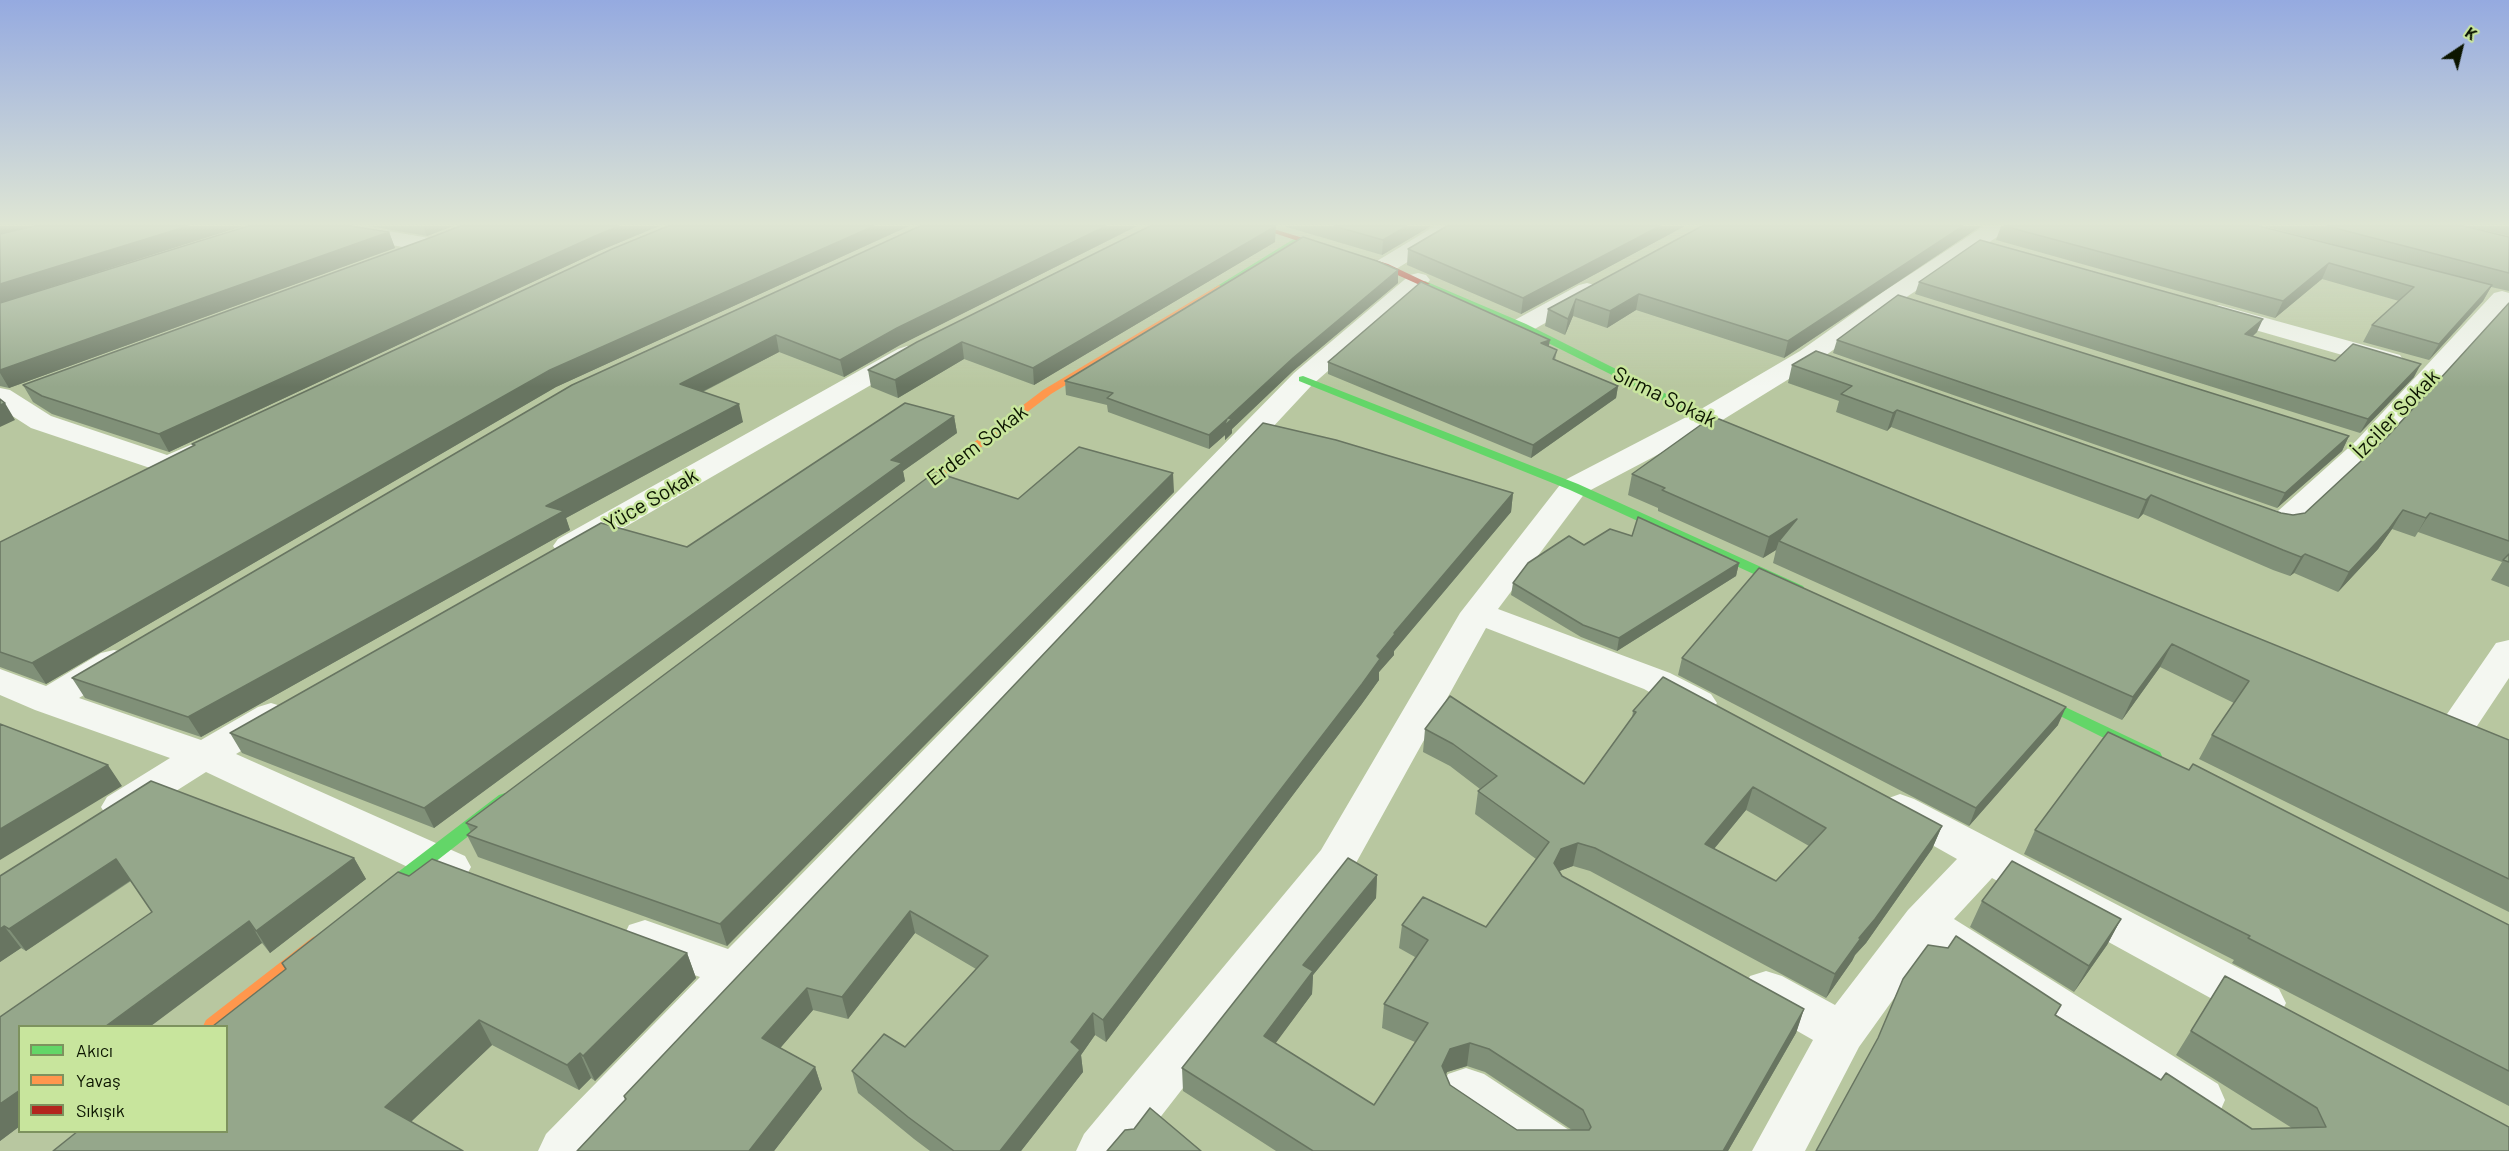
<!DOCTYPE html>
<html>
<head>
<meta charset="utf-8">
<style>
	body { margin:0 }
	#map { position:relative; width:2509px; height:1151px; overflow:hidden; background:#b8c7a0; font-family:Barlow,sans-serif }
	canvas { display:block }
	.legend { position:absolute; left:18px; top:1025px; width:210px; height:108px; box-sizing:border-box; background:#c8e59d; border:2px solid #7d925e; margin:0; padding:8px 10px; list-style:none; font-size:18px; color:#0c1500 }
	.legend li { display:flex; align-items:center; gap:12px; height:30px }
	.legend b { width:30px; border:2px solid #7d925e }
	.north { position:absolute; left:2431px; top:18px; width:60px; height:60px; -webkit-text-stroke:4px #c8e59d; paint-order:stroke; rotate:35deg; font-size:16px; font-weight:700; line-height:24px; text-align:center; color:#0c1500 }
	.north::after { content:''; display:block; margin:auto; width:21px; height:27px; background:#0c1500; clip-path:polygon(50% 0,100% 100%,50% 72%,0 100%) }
</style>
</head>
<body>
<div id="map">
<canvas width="2509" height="1151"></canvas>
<ul class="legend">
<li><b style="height:8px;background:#63d668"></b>Akıcı</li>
<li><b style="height:8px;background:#ff974d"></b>Yavaş</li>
<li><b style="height:8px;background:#b3261e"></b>Sıkışık</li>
</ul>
<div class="north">K</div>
</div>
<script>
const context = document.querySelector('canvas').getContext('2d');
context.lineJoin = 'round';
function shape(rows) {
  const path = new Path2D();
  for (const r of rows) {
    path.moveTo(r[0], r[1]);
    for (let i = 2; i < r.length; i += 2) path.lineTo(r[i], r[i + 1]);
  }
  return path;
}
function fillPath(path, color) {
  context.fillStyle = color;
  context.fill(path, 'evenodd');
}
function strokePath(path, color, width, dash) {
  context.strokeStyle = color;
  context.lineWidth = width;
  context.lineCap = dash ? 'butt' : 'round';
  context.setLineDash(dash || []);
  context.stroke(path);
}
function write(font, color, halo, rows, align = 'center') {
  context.font = font + ' Barlow,sans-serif';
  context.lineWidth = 5;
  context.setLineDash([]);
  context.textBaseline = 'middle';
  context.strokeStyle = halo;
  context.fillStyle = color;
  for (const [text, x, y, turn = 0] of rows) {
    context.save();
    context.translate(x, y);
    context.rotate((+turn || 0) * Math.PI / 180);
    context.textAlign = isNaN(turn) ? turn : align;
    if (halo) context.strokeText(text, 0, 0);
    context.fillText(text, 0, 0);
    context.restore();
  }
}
fillPath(shape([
	[313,226,358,226,429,238,437,240,440,245,437,250,429,252,324,232,316,231,313,226],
	[1435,226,1460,226,1457,231,1393,271,1385,273,1377,271,1374,266,1377,261,1435,226],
	[1984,226,2009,226,2006,231,1899,302,1818,361,1716,424,1585,493,1498,609,1670,673,1711,694,1717,703,1711,712,1698,715,1685,712,1644,689,1486,628,1351,872,1134,1151,1076,1151,1084,1134,1321,850,1460,613,1563,481,1696,412,1800,351,1883,292,1984,226],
	[1418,273,1426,275,1430,280,1426,285,1312,385,598,1151,538,1151,546,1134,700,977,629,951,623,938,629,925,645,920,728,949,1294,373,1410,275,1418,273],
	[1587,283,1595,285,1599,290,1595,295,1531,331,1522,333,1513,331,1510,326,1513,321,1579,285,1587,283],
	[2502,291,2509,293,2509,305,2445,379,2376,453,2294,530,2283,532,2241,520,2237,513,2241,506,2252,504,2278,511,2356,441,2494,293,2502,291],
	[2219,305,2400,355,2404,361,2400,367,2391,369,2210,317,2207,312,2210,307,2219,305],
	[907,346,916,349,920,354,916,359,580,553,569,556,558,553,553,546,558,539,898,349,907,346],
	[0,388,10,390,51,416,167,455,202,440,212,443,216,449,212,455,179,471,169,474,159,471,31,428,0,408,0,388],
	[2509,640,2509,678,2473,732,2460,736,2447,732,2441,723,2447,714,2496,643,2509,640],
	[114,650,127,653,132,661,127,669,79,698,201,740,258,707,271,703,284,707,290,716,284,725,236,754,465,856,471,867,465,878,450,883,412,869,206,772,135,817,121,822,107,817,101,807,107,797,170,758,35,710,0,695,0,669,46,686,101,653,114,650],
	[1900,794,1914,799,2279,989,2286,1003,2279,1017,2262,1023,2245,1017,1992,878,1954,919,2218,1084,2225,1100,2218,1116,2200,1122,2182,1116,1930,948,1859,1047,1805,1151,1752,1151,1813,1040,1750,1004,1743,990,1750,976,1766,971,1782,976,1835,1005,1908,910,1957,859,1886,819,1880,809,1886,799,1900,794],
	[1466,1068,1484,1074,1575,1134,1583,1151,1514,1151,1448,1106,1441,1090,1448,1074,1466,1068]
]), '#f4f7f1');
fillPath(shape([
	[1297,237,1304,239,1222,290,1214,288,1297,237],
	[1425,281,1526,324,1710,416,1756,436,1754,438,1746,438,1702,420,1518,328,1422,286,1422,282,1425,281],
	[1303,376,1578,484,1803,586,1805,589,1798,593,1793,592,1570,490,1299,381,1299,377,1303,376],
	[2023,687,2160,752,2162,756,2160,760,2154,762,2148,760,2018,695,2015,692,2018,689,2023,687],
	[505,793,511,795,513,799,511,803,376,908,370,910,364,908,361,903,364,898,499,795,505,793]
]), '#63d668');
fillPath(shape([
	[1219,285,1224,288,1222,290,1051,394,908,503,904,504,898,500,1043,390,1219,285],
	[320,935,327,937,329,942,327,947,226,1027,203,1026,206,1020,313,937,320,935]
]), '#ff974d');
fillPath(shape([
	[1252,226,1264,226,1388,264,1430,284,1422,286,1382,268,1252,226]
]), '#b3261e');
fillPath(shape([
	[0,226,243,226,19,297,389,232,395,248,9,388,0,386],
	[368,226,453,226,427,236],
	[460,226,659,226,599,251,169,452,52,414,33,402,23,385,432,237],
	[668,226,909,226,556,387,46,684,0,667,0,542,193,446,192,444],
	[920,226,1137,226,900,345,844,377,779,352,703,392,743,422,566,518,570,530,201,737,85,698,72,678],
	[1283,226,1431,226,1382,255],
	[1447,226,1685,226,1521,314,1407,265,1408,249],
	[1702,226,1981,226,1784,358,1636,310,1607,328,1573,316,1565,335,1545,326,1548,309],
	[2001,226,2259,226,2344,247,2263,226,2464,226,2509,237,2509,291,2491,287,2483,301,2429,360,2363,342,2372,325,2399,301,2322,279,2275,318,1996,240],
	[2465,226,2509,226,2509,236],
	[1275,242,1034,385,964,359,898,398,871,387,868,370],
	[1919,282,2257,332,2252,337,2335,361,2414,377,2360,433,1915,294],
	[1398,283,1293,371,1232,429,1232,433,1225,440,1225,435,1209,449,1108,412,1107,405,1066,395,1065,381],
	[2509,303,2509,587,2491,580,2502,562,2418,532,2415,537,2392,529,2378,549,2338,592,2294,573,2290,576,2273,570,2143,514,2138,519,1891,427,1887,431,1836,412,1839,401,1788,383,1792,365,2281,513,2293,515,2305,513,2388,436],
	[1837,340,2349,436,2342,451,2277,508,1833,353],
	[1549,347,1557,350,1555,360,1618,386,1616,398,1531,458,1328,374,1328,362],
	[954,416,957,433,903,471,905,481,434,828,242,753,230,733,687,547],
	[1632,474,2509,740,2509,912,2199,759,2212,735,2234,703,2160,667,2122,720,1773,563,1776,550,1763,558,1658,511,1658,508,1628,495],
	[1174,492,727,946,478,857,467,835,471,832,466,823,1018,499],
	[1513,493,1511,512,1394,651,1394,655,1379,672,1379,680,1361,705,1106,1042,1095,1035,1081,1055,1083,1072,1021,1151,930,1151,914,1139,858,1093,852,1071,905,1047,976,969,915,933,848,1019,813,1010,780,1048,815,1067,822,1089,774,1151,577,1151,625,1100,624,1096],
	[1632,536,1739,563,1736,576,1617,651,1581,637,1511,595,1513,583,1584,545],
	[1682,658,2058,725,1969,826,1678,675],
	[1633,711,1942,826,1932,849,1866,943,1855,955,1852,961,1826,998,1590,871,1573,866,1559,871,1562,876,1804,1009,1796,1033,1728,1151,1276,1151,1183,1091,1182,1068,1377,875,1376,898,1313,975,1312,994,1275,1043,1374,1105,1415,1042,1382,1028,1384,1004,1415,957,1399,948,1402,925,1486,927,1536,859,1475,814,1478,791,1480,789,1450,766,1423,752,1425,729,1584,784,1632,718],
	[1746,810,1809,846,1776,881,1714,849],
	[1467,1066,1485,1072,1572,1130,1517,1130,1450,1085,1446,1075,1447,1072],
	[2035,830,2509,925,2509,1106,2232,963,2234,960,2024,854],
	[354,858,366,879,270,953,262,943,20,1026,20,1126,0,1141,0,1017,152,912,131,881,26,951,21,948,0,962,0,876],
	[409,876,687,953,696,978,595,1081,591,1078,579,1090,492,1045,411,1122,53,1151,286,970,282,963],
	[1982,901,2121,919,2107,945,2074,992,1970,927],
	[2225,976,2509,1127,1816,1151,2056,1015,2161,1080,2252,1129,2292,1128,2176,1055]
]), '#809078');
fillPath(shape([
	[0,226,33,226,0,234],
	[188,226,243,226,0,303,0,284],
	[423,226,453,226,427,236],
	[619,226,659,226,599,251,169,452,159,434,595,236],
	[874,226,909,226,556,387,46,684,32,663,550,370],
	[1106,226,1137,226,900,345,844,377,840,360,897,328],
	[1276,226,1275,242,1034,385,1033,368],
	[1407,226,1431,226,1382,255,1383,240],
	[1660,226,1685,226,1521,314,1523,298],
	[1963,226,1981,226,1784,358,1788,341],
	[389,232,395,248,9,388,0,373,0,370],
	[2329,263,2322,279,2275,318,2283,301],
	[1398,270,1398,283,1293,371,1232,429,1232,433,1225,440,1225,435,1209,449,1209,435,1293,358],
	[2492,285,2483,301,2429,360,2439,344],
	[1639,294,1636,310,1607,328,1610,311],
	[1576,299,1573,316,1565,335,1568,319],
	[2263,319,2257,332,2239,348,2245,334],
	[776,335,779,352,684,401,680,384],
	[1550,340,1548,351,1541,343],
	[962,342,964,359,898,398,895,380],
	[2421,364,2414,377,2360,433,2368,419],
	[1618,386,1616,398,1531,458,1533,445],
	[5,403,15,420,0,427,0,405],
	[739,404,743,422,566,518,570,530,201,737,188,717,546,506],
	[1897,410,1891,427,1887,431,1893,413],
	[954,416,957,433,903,471,905,481,434,828,424,808,891,460],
	[2349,436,2342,451,2277,508,2285,493],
	[1173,473,1174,492,727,946,720,924],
	[1513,493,1511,512,1394,651,1394,655,1379,672,1379,680,1361,705,1106,1042,1103,1020,1394,633],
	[2151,495,2143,514,2138,519,2146,500],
	[2403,510,2392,529,2378,549,2338,592,2349,572],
	[2430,513,2418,532,2415,537,2426,518],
	[1797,519,1779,541,1776,550,1763,558,1769,537],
	[2305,554,2294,573,2290,576,2301,557],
	[1739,563,1736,576,1617,651,1619,638],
	[2172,644,2160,667,2122,720,2133,697],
	[2066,707,2058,725,1969,826,1976,808],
	[108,765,122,786,0,860,0,829],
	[1753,787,1746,810,1699,867,1705,844],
	[1942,826,1932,849,1866,943,1855,955,1852,961,1826,998,1835,974,1859,938],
	[1578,843,1573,866,1557,872,1554,863,1561,849],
	[354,858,366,879,270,953,256,931],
	[116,859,131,880,26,951,9,929],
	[1377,875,1376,898,1313,975,1312,994,1264,1059,1264,1036,1303,965],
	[910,911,915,933,848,1019,842,997],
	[2121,919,2107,945,2074,992,2089,966],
	[249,921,262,943,151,1026,106,1026],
	[4,926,21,948,0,962,0,929],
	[687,953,696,978,595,1081,583,1056],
	[807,988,813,1010,770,1060,762,1038],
	[1804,1009,1796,1033,1728,1151,1723,1151],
	[1093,1013,1095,1035,1081,1055,1083,1072,1021,1151,1000,1151,1071,1042],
	[479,1020,492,1045,400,1132,385,1107],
	[1470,1043,1467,1066,1447,1072,1439,1089,1442,1066,1450,1049],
	[580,1053,591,1078,579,1090,567,1065],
	[815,1067,822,1089,774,1151,749,1151],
	[20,1090,20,1126,0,1141,0,1104]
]), '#687561');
const building = shape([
	[34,226,188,226,0,284,0,234,34,226],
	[248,226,351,226,389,232,0,370,0,303,248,226],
	[460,226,619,226,595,236,159,434,42,396,23,385,432,237,460,226],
	[668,226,874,226,550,370,32,663,0,652,0,542,195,445,192,444,612,249,668,226],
	[920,226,1106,226,897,328,840,360,776,335,680,384,739,404,546,506,564,511,188,717,72,678,572,385,920,226],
	[1150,226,1276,226,1033,368,962,342,895,380,868,370,917,342,1150,226],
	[1334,226,1407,226,1383,240,1334,226],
	[1447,226,1660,226,1523,298,1408,249,1447,226],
	[1702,226,1963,226,1788,341,1639,294,1610,311,1576,299,1568,319,1548,309,1702,226],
	[2004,226,2259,226,2492,285,2439,344,2372,325,2414,287,2329,263,2283,301,2004,226],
	[2327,226,2464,226,2509,237,2509,273,2327,226],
	[1303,237,1377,261,1398,270,1293,358,1228,418,1232,419,1224,426,1227,419,1209,435,1107,398,1113,393,1065,381,1303,237],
	[1980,240,2263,319,2245,334,2335,361,2353,344,2421,364,2368,419,1919,282,1980,240],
	[1421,282,1550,340,1541,343,1557,350,1553,359,1618,386,1533,445,1328,362,1421,282],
	[1898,295,2349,436,2285,493,1837,340,1898,295],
	[2509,303,2509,541,2430,513,2426,518,2403,510,2389,529,2349,572,2305,554,2301,557,2283,550,2151,495,2146,500,1897,410,1893,413,1841,394,1852,386,1792,365,1816,351,2281,513,2293,515,2305,513,2388,436,2509,303],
	[0,399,5,403,0,405,0,399],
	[905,403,954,416,891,460,902,463,424,808,230,733,601,523,687,547,905,403],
	[1709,419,1719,419,2509,740,2509,879,2212,735,2249,681,2172,644,2133,697,1779,541,1797,519,1769,537,1662,490,1665,488,1632,474,1709,419],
	[1263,423,1336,440,1513,493,1394,633,1395,634,1377,656,1380,659,1362,684,1103,1020,1093,1013,1071,1042,1080,1050,1000,1151,954,1151,908,1117,852,1071,884,1034,905,1047,988,956,910,911,842,997,807,988,762,1038,815,1067,749,1151,577,1151,626,1099,624,1096,1263,423],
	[1079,447,1173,473,720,924,467,835,477,827,466,823,935,472,1018,499,1079,447],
	[1638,517,1739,563,1619,638,1583,625,1513,583,1528,563,1569,536,1584,545,1610,529,1632,536,1638,517],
	[2509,554,2509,562,2503,560,2509,554],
	[1759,568,2066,707,1976,808,1682,658,1759,568],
	[1663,677,1942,826,1875,919,1859,938,1861,938,1835,974,1595,848,1578,843,1561,849,1554,863,1562,876,1804,1009,1723,1151,1313,1151,1182,1068,1348,858,1377,875,1303,965,1313,971,1264,1036,1374,1105,1428,1023,1384,1004,1428,940,1402,925,1423,897,1486,927,1549,842,1478,791,1497,776,1453,744,1425,729,1450,696,1584,784,1636,712,1633,711,1663,677],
	[1753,787,1826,828,1776,881,1705,844,1753,787],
	[1470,1043,1489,1049,1583,1110,1591,1127,1589,1130,1517,1130,1450,1085,1442,1066,1450,1049,1470,1043],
	[0,724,108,765,0,829,0,724],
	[2108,732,2189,770,2193,764,2509,925,2509,1071,2248,938,2250,936,2035,830,2108,732],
	[151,781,354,858,256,931,249,921,106,1026,20,1026,20,1090,0,1104,0,1017,152,912,116,859,9,929,4,926,0,929,0,876,151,781],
	[432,859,687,953,583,1056,580,1053,567,1065,479,1020,385,1107,463,1151,53,1151,78,1131,226,1131,226,1026,213,1026,286,969,282,963,398,872,409,876,432,859],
	[2012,861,2121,919,2089,966,1982,901,2012,861],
	[1956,936,2061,1005,2055,1015,2161,1080,2166,1073,2252,1129,2326,1127,2317,1108,2191,1031,2225,976,2509,1127,2509,1151,1816,1151,1878,1038,1903,979,1928,945,1948,948,1956,936],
	[1150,1108,1201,1151,1107,1151,1125,1130,1134,1129,1150,1108]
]);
fillPath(building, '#95a78b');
strokePath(building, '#687561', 1.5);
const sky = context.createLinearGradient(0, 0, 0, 387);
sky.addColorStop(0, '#95aae0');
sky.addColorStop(0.58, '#dfe6d4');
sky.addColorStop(1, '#dfe6d400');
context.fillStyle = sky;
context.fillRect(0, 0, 2509, 387);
write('21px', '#0c1500', '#c8e59d', [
	["Sırma Sokak",1665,397,26],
	["İzciler Sokak",2396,414,-46],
	["Erdem Sokak",977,445,-37],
	["Yüce Sokak",651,500,-30]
]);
</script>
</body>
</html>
